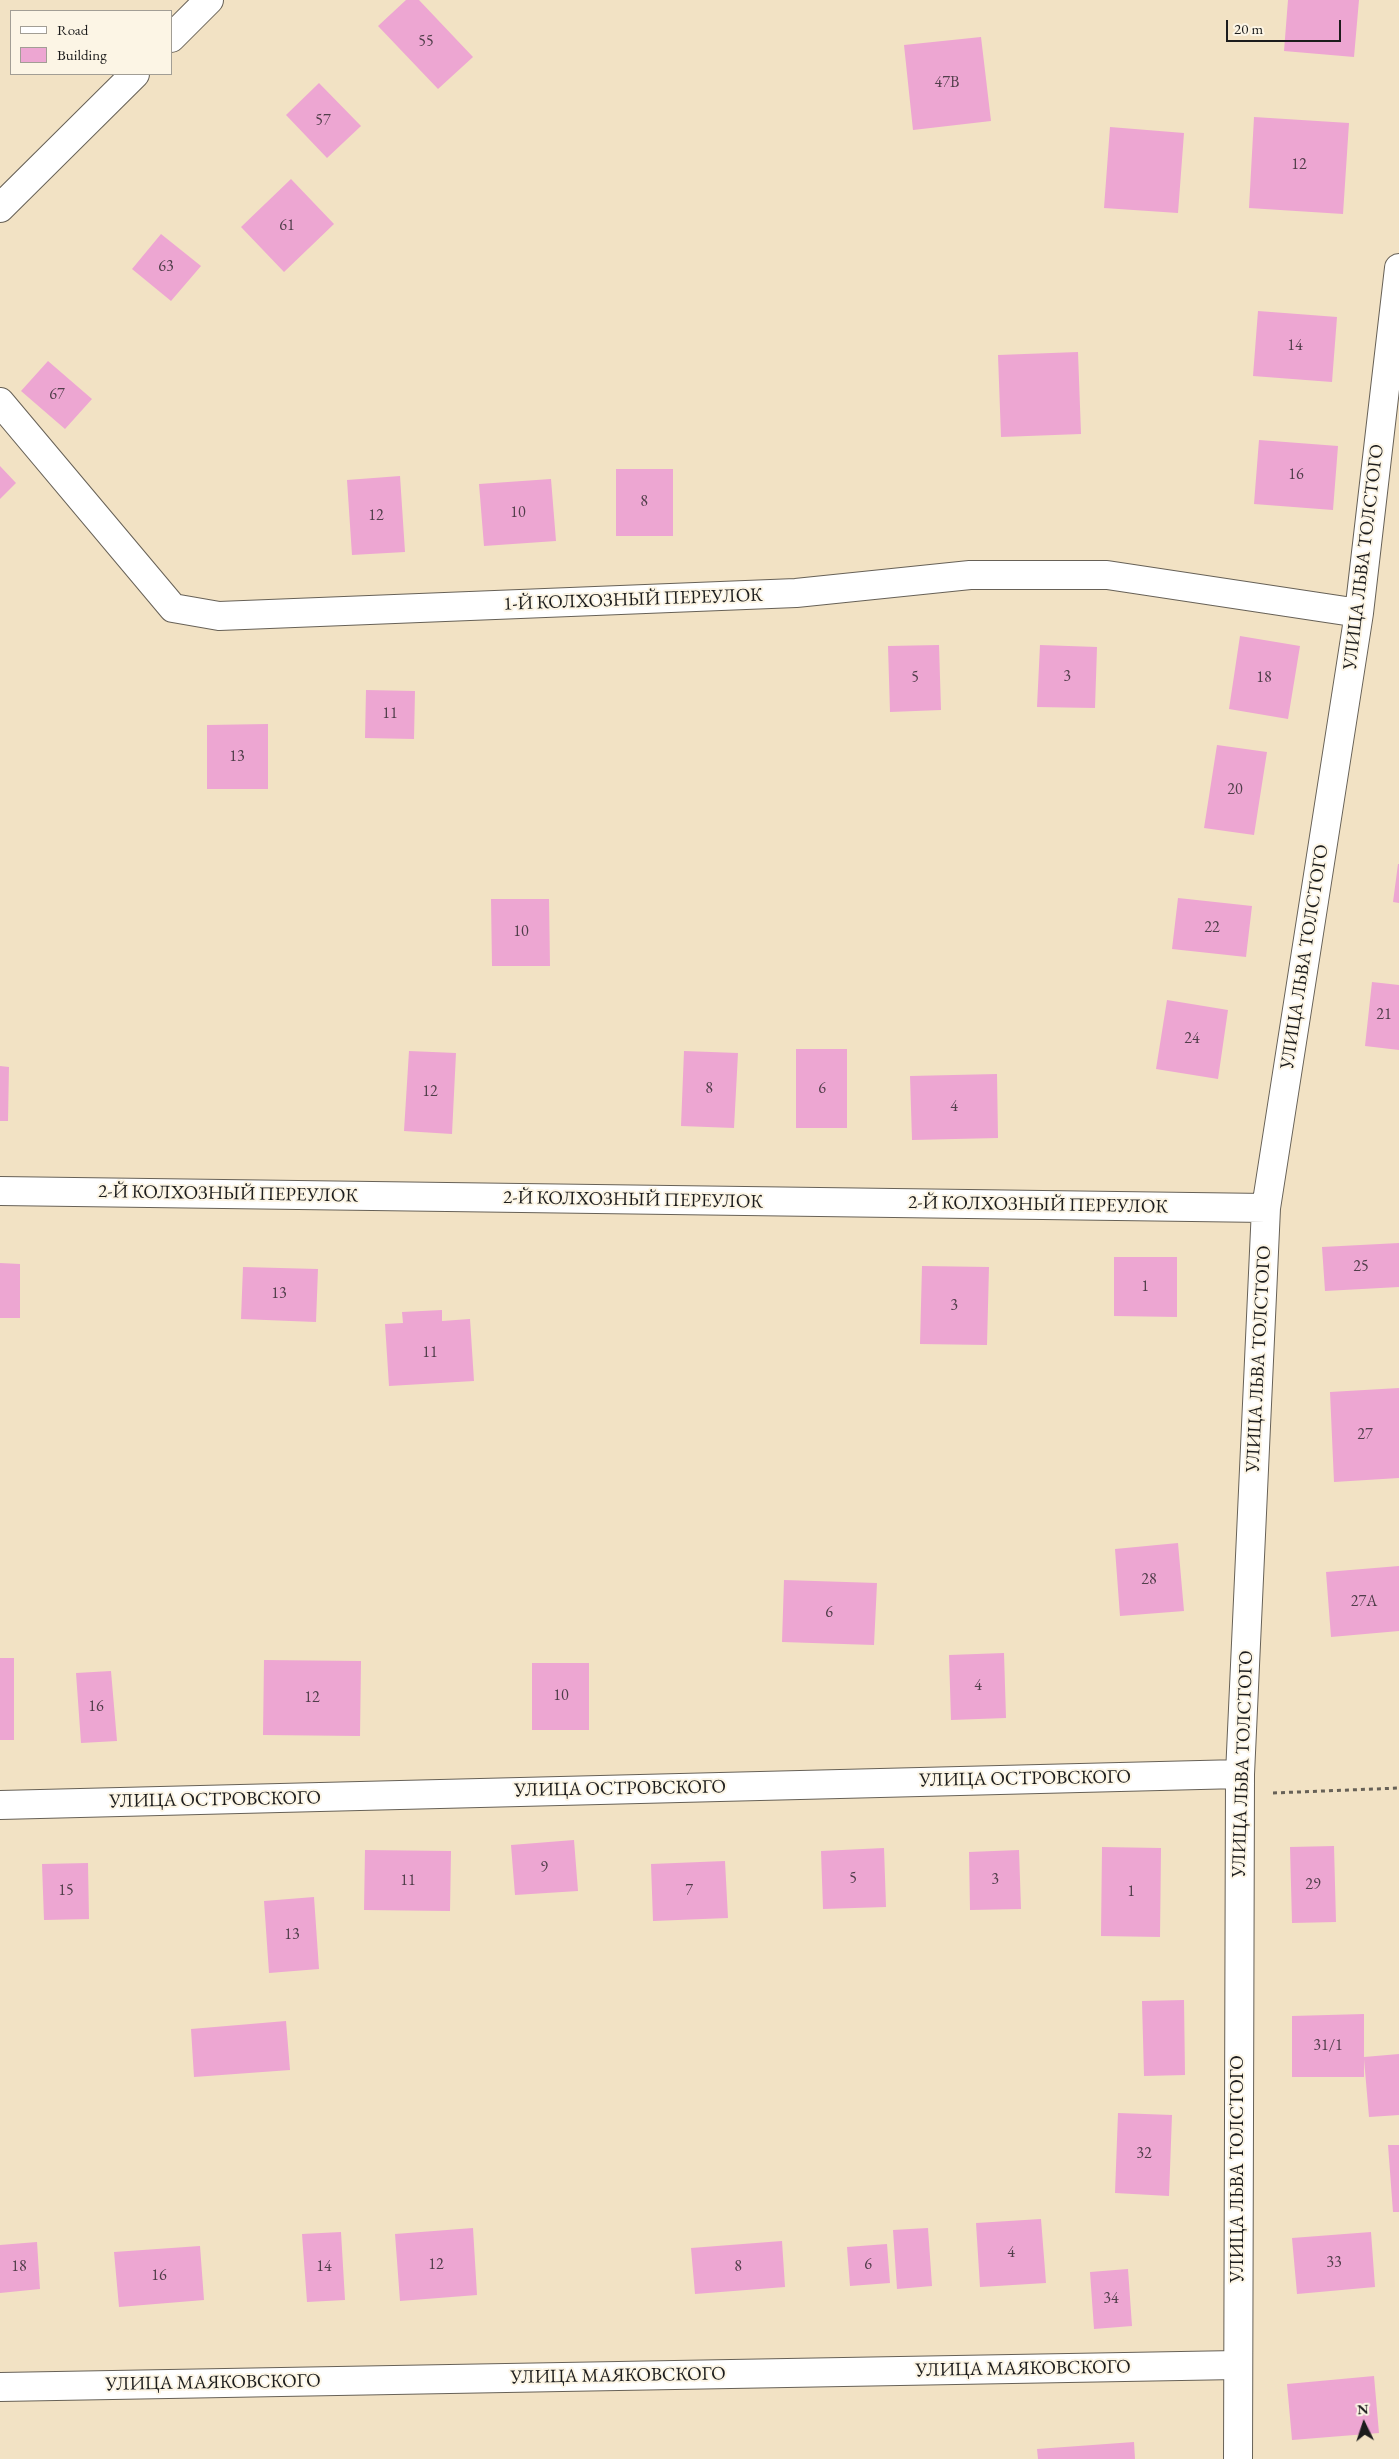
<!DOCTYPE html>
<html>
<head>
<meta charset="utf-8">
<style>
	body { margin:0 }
	#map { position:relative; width:1399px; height:2459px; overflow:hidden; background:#f2e2c4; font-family:"EB Garamond",serif }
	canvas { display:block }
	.legend { position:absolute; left:10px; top:10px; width:162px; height:65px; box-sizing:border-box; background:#fcf5e5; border:1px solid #a29e95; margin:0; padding:6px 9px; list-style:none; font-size:15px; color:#1c1c1c }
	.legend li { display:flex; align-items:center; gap:10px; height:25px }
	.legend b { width:25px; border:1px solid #a29e95 }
	.north { position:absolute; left:1339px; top:2399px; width:50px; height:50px; -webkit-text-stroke:4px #fcf5e5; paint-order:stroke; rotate:356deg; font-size:14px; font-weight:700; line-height:20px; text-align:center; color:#1c1c1c }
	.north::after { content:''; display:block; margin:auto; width:18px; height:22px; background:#1c1c1c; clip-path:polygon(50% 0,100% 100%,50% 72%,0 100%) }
	.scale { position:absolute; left:1226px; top:20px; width:115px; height:22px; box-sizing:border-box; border:2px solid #1c1c1c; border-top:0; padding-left:6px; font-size:15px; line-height:18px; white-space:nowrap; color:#1c1c1c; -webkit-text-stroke:4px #fcf5e5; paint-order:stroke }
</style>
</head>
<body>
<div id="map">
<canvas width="1399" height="2459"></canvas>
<ul class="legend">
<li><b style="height:6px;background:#fff"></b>Road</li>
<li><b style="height:14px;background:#eda6d2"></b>Building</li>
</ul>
<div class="north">N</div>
<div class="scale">20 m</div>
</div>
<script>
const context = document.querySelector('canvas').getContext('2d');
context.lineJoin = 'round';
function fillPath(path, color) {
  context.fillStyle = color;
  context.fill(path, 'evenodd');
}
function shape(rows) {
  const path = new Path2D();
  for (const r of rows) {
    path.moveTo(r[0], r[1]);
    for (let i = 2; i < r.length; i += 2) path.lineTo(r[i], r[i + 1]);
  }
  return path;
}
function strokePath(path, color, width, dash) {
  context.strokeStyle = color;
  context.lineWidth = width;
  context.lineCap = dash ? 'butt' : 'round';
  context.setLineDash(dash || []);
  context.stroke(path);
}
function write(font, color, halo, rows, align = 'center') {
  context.font = font + ' "EB Garamond",serif';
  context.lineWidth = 4;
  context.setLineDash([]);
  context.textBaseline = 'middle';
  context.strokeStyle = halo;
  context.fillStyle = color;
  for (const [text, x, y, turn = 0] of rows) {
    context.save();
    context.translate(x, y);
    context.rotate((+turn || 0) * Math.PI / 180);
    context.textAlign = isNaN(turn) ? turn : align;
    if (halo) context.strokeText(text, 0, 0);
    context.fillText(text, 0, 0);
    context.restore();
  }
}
fillPath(shape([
	[406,0,419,0,473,57,438,89,378,26],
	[1288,0,1359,0,1354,57,1284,51],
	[981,37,991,121,913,130,904,45],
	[319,83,361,126,327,158,286,115],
	[1254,117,1349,123,1343,214,1249,208],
	[1110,127,1184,133,1178,213,1104,208],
	[291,179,334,224,284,272,241,227],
	[161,234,201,266,171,301,132,269],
	[1258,311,1337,317,1332,382,1253,376],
	[1078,352,1081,434,1001,437,998,355],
	[48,361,92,399,65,429,21,391],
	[1259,440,1338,446,1333,510,1254,504],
	[0,466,16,483,0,499],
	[616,469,673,469,673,536,616,536],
	[400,476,405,552,352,555,347,480],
	[551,479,556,541,484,546,479,484],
	[1240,636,1300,646,1288,719,1229,709],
	[939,645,941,710,890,712,888,646],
	[1040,645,1097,647,1095,708,1037,707],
	[366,690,415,691,414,739,365,738],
	[268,724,268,789,207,789,207,725],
	[1217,745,1267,752,1254,835,1204,828],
	[1398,864,1399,864,1399,903,1393,902],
	[1178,898,1252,906,1246,957,1172,949],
	[491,899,549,899,550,966,492,966],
	[1372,982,1399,985,1399,1050,1365,1046],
	[1167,1000,1228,1010,1218,1079,1156,1069],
	[796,1049,847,1049,847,1128,796,1128],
	[409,1051,456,1053,452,1134,404,1131],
	[684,1051,738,1053,734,1128,681,1126],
	[0,1066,9,1067,8,1121,0,1121],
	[997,1074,998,1138,912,1140,910,1076],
	[1399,1243,1399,1287,1325,1291,1322,1247],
	[1114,1257,1177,1257,1177,1317,1114,1316],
	[0,1263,20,1264,20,1318,0,1318],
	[922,1266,989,1267,987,1345,920,1344],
	[243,1267,318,1269,316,1322,241,1319],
	[442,1310,442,1321,470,1319,474,1381,389,1386,385,1324,403,1323,402,1312],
	[1399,1388,1399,1478,1334,1482,1330,1392],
	[1178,1543,1184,1611,1120,1616,1115,1549],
	[1399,1566,1399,1631,1331,1637,1326,1572],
	[784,1580,877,1583,874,1645,782,1642],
	[1004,1653,1006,1718,951,1720,949,1655],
	[0,1658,14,1658,14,1740,0,1740],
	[264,1660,361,1661,360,1736,263,1735],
	[532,1663,589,1663,589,1730,532,1730],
	[111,1671,117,1741,81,1743,76,1673],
	[574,1840,578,1891,515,1895,511,1845],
	[1334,1846,1336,1922,1292,1923,1290,1847],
	[1102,1847,1161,1848,1160,1937,1101,1936],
	[884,1848,886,1907,823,1909,821,1851],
	[365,1850,451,1851,450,1911,364,1910],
	[1019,1850,1021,1909,970,1910,969,1852],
	[725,1861,728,1918,653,1921,651,1864],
	[88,1863,89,1919,44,1920,42,1864],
	[314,1897,319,1969,269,1973,264,1901],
	[1184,2000,1185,2075,1144,2076,1142,2001],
	[1364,2014,1364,2057,1399,2054,1399,2115,1369,2117,1364,2059,1364,2077,1292,2077,1292,2016],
	[286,2021,290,2070,194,2077,191,2029],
	[1118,2113,1172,2115,1169,2196,1115,2193],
	[1388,2145,1399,2145,1399,2212,1393,2212],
	[1041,2219,1046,2283,980,2287,976,2223],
	[473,2228,477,2295,400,2301,395,2234],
	[928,2228,932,2286,897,2289,893,2230],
	[341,2232,345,2300,307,2302,302,2234],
	[1371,2232,1375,2287,1297,2294,1292,2238],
	[782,2241,785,2287,695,2294,691,2248],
	[37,2242,40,2289,0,2293,0,2245],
	[887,2244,890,2283,850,2286,847,2247],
	[200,2246,204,2300,119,2307,114,2252],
	[1128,2269,1132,2326,1094,2329,1090,2272],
	[1374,2376,1379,2433,1292,2440,1287,2384],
	[1134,2442,1135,2459,1038,2459,1037,2449]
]), '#eda6d2');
const minor = shape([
	[171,38,209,0],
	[0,208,135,74],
	[0,402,173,608,219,616,796,593,970,575,1107,575,1359,613],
	[0,1191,1266,1208],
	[0,1805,1240,1774],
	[0,2387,1237,2365],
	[1238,2459,1240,1774,1266,1208,1359,613,1399,268]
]);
strokePath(minor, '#676157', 30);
strokePath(shape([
	[1273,1793,1399,1788]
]), '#676157', 3, [4, 4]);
strokePath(minor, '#fff', 28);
write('16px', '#503e4a', null, [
	["55",426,42],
	["47В",947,83],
	["57",323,121],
	["12",1299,165],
	["61",287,226],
	["63",166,267],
	["14",1295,346],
	["67",57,395],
	["16",1296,475],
	["8",644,502],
	["10",518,513],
	["12",376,516],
	["3",1067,677],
	["5",915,678],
	["18",1264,678],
	["11",390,714],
	["13",237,757],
	["20",1235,790],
	["22",1212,928],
	["10",521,932],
	["21",1384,1015],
	["24",1192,1039],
	["8",709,1089],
	["6",822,1089],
	["12",430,1092],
	["4",954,1107],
	["25",1361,1267],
	["1",1145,1287],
	["13",279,1294],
	["3",954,1306],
	["11",430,1353],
	["27",1365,1435],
	["28",1149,1580],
	["27А",1364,1602],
	["6",829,1613],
	["4",978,1686],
	["10",561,1696],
	["12",312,1698],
	["16",96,1707],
	["9",544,1868],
	["5",853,1879],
	["3",995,1880],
	["11",408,1881],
	["29",1313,1885],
	["15",66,1891],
	["7",689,1891],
	["1",1131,1892],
	["13",292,1935],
	["31/1",1328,2046],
	["32",1144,2154],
	["4",1011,2253],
	["33",1334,2263],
	["12",436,2265],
	["6",868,2265],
	["18",19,2267],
	["14",324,2267],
	["8",738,2267],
	["16",159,2276],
	["34",1111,2299]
]);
write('19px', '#1c1c1c', '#fcf5e5', [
	["УЛИЦА ЛЬВА ТОЛСТОГО",1364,557,-83],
	["1-Й КОЛХОЗНЫЙ ПЕРЕУЛОК",633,600,-2],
	["УЛИЦА ЛЬВА ТОЛСТОГО",1305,957,-81],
	["2-Й КОЛХОЗНЫЙ ПЕРЕУЛОК",228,1194,1],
	["2-Й КОЛХОЗНЫЙ ПЕРЕУЛОК",633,1200,1],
	["2-Й КОЛХОЗНЫЙ ПЕРЕУЛОК",1038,1205,1],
	["УЛИЦА ЛЬВА ТОЛСТОГО",1259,1359,-87],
	["УЛИЦА ЛЬВА ТОЛСТОГО",1243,1764,-88],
	["УЛИЦА ОСТРОВСКОГО",1025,1779,-1],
	["УЛИЦА ОСТРОВСКОГО",620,1789,-1],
	["УЛИЦА ОСТРОВСКОГО",215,1800,-1],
	["УЛИЦА ЛЬВА ТОЛСТОГО",1238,2169,-90],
	["УЛИЦА МАЯКОВСКОГО",1023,2369,-1],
	["УЛИЦА МАЯКОВСКОГО",618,2376,-1],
	["УЛИЦА МАЯКОВСКОГО",213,2383,-1]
]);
</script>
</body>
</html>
